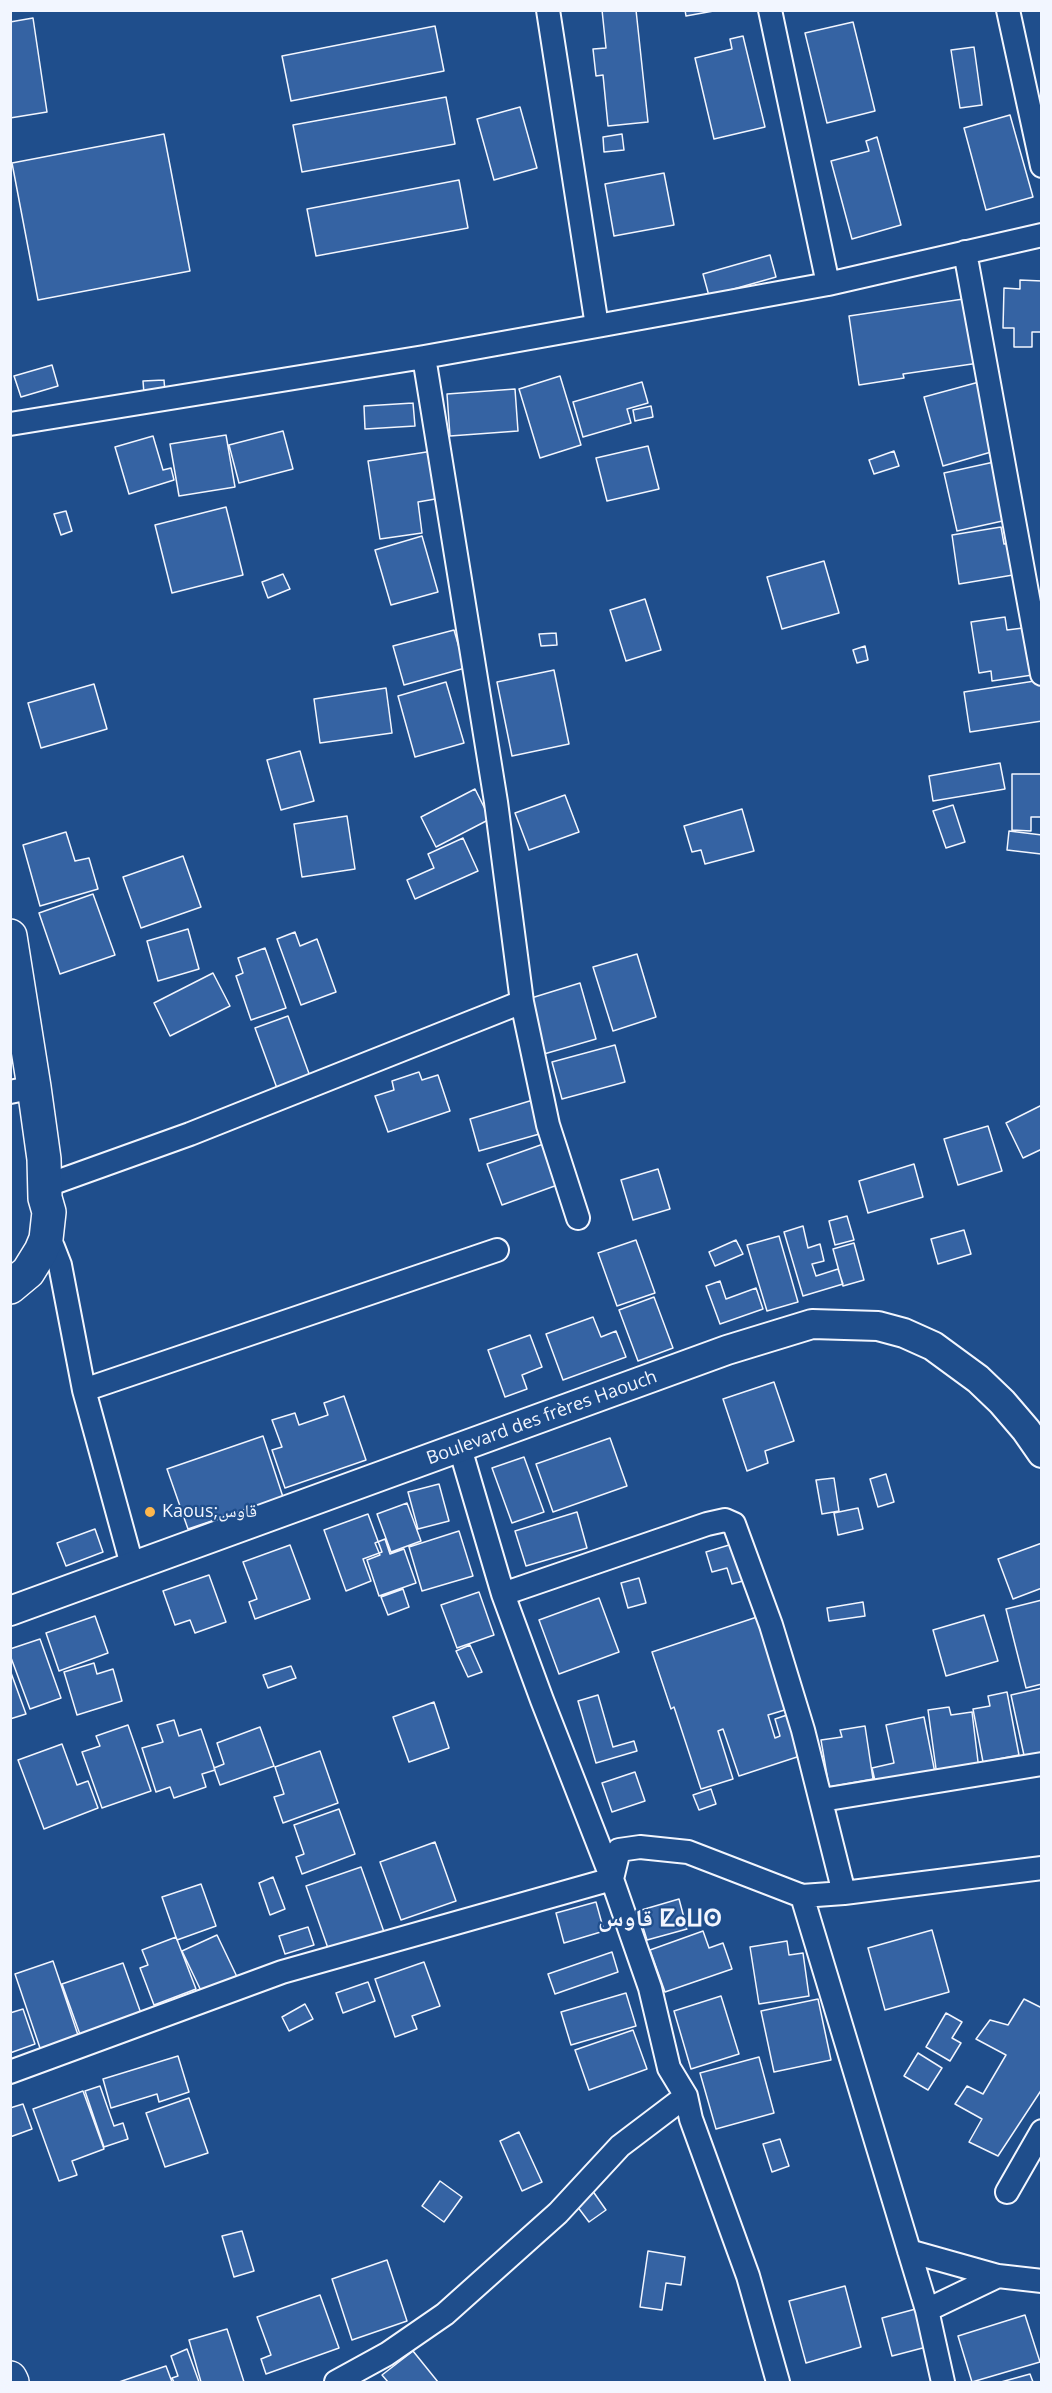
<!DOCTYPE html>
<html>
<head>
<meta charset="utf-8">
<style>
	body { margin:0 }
	#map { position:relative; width:1052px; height:2393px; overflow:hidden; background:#1f4e8c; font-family:"Open Sans",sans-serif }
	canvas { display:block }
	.frame { position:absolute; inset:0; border:12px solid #f2f6ff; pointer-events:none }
</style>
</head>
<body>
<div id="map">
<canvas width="1052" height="2393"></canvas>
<div class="frame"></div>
</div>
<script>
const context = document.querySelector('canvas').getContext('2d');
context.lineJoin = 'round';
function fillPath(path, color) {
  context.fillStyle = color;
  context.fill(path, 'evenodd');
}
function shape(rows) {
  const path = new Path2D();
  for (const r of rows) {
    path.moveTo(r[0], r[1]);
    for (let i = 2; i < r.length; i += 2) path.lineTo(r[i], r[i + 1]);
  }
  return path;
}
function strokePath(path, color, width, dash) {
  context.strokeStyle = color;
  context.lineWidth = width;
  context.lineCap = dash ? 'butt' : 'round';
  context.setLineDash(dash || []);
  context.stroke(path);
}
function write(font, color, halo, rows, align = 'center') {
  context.font = font + ' "Open Sans","Noto Naskh Arabic","Noto Sans Tifinagh",sans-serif';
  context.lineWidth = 4.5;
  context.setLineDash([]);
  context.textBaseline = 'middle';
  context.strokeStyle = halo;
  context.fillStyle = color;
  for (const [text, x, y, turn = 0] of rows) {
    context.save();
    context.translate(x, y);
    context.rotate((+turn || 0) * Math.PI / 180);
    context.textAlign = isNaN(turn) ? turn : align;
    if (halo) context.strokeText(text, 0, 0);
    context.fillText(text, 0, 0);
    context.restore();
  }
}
const building = shape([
	[602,10,636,10,648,122,608,126,603,75,596,76,593,49,606,48,602,10],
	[685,10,719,10,686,16,685,10],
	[33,18,47,112,10,118,10,22,33,18],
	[853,22,875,111,827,123,805,33,853,22],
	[435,26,444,71,291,101,282,56,435,26],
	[743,36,765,127,714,139,695,58,732,49,730,39,743,36],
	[974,47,982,105,960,108,951,50,974,47],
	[446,97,455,144,302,172,293,125,446,97],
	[520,107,537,168,494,180,477,119,520,107],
	[1010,115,1033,197,986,210,964,128,1010,115],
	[164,134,190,271,38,300,12,163,164,134],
	[622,134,624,150,604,152,603,137,622,134],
	[877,137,901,225,852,239,831,161,869,151,866,141,877,137],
	[664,173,674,225,614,236,605,184,664,173],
	[459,180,468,228,316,256,307,209,459,180],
	[770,255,776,277,709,296,703,274,770,255],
	[1020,280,1042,281,1042,332,1032,332,1032,347,1014,347,1014,328,1003,328,1004,288,1020,289,1020,280],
	[970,298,979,363,903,374,904,378,859,385,849,316,970,298],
	[52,365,58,386,21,397,14,376,52,365],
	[560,376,581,445,540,458,519,389,560,376],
	[164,380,165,392,144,394,143,381,164,380],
	[642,382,648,403,627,409,631,423,583,437,573,402,642,382],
	[979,382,998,450,943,466,924,397,979,382],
	[515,389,518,431,450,436,447,394,515,389],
	[413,403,415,426,365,429,364,406,413,403],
	[651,406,653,417,635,421,633,410,651,406],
	[283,431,293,469,239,483,229,445,283,431],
	[226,435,235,487,179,496,170,444,226,435],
	[153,436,163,470,171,468,174,480,129,494,115,447,153,436],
	[648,446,659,489,607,501,596,458,648,446],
	[433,451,441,498,418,502,422,533,380,539,368,461,433,451],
	[894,451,899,466,874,474,869,460,894,451],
	[994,462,1007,520,957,531,944,473,994,462],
	[226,507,243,575,172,593,155,525,226,507],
	[66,511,72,531,61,535,54,514,66,511],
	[1001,527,1004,544,1014,543,1019,574,959,584,952,535,1001,527],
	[422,536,438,592,391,605,375,550,422,536],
	[824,561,839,613,782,629,767,577,824,561],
	[283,574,290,589,268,598,262,582,283,574],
	[645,599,661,650,626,661,610,610,645,599],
	[1005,617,1007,630,1031,627,1039,674,992,681,991,671,979,673,971,622,1005,617],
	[454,630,465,668,404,685,393,646,454,630],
	[556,633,557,645,541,646,539,634,556,633],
	[865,646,868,660,857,663,853,650,865,646],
	[554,670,569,744,512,756,497,682,554,670],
	[1041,680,1042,721,970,732,964,692,1041,680],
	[446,682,464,743,415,757,398,696,446,682],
	[94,684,107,729,41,748,28,703,94,684],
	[386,688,392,733,320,743,314,699,386,688],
	[300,751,314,801,281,810,267,760,300,751],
	[1000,763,1005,789,933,801,929,776,1000,763],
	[1012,774,1042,774,1042,817,1031,817,1031,831,1012,830,1012,774],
	[475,789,490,819,436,847,421,817,475,789],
	[565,795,579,832,529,850,515,813,565,795],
	[953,805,965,842,946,848,933,811,953,805],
	[742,809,754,851,705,864,701,850,692,852,684,826,742,809],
	[347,816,355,869,302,877,294,824,347,816],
	[1009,831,1042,835,1041,854,1007,850,1009,831],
	[66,832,75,861,89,858,98,889,40,906,23,845,66,832],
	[463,838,478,871,415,899,407,880,434,868,428,854,463,838],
	[183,856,201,907,141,928,123,877,183,856],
	[93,894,115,955,60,974,39,913,93,894],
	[188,929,199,969,158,981,147,941,188,929],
	[295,932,300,946,317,939,336,992,301,1005,277,939,295,932],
	[265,948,286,1008,251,1020,236,976,243,973,238,958,265,948],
	[637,954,656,1017,613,1031,593,967,637,954],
	[213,973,230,1006,170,1036,154,1003,213,973],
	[580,983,596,1039,544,1054,528,999,580,983],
	[288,1016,311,1079,278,1091,255,1028,288,1016],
	[615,1045,625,1082,562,1099,552,1062,615,1045],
	[419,1072,422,1080,438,1075,450,1111,388,1132,375,1096,394,1090,392,1081,419,1072],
	[533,1100,543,1133,479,1151,470,1119,533,1100],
	[1042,1105,1042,1149,1023,1158,1006,1123,1042,1105],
	[988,1126,1002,1171,958,1185,944,1139,988,1126],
	[549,1142,563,1183,502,1205,487,1164,549,1142],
	[914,1164,923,1197,868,1213,859,1181,914,1164],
	[658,1169,670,1209,633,1220,621,1180,658,1169],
	[847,1216,854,1240,835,1245,829,1221,847,1216],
	[803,1226,808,1248,820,1244,824,1261,812,1264,816,1276,838,1269,843,1284,803,1296,784,1232,803,1226],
	[964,1230,971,1254,938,1264,931,1239,964,1230],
	[779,1236,798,1302,767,1311,747,1245,779,1236],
	[636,1240,655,1293,617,1306,598,1253,636,1240],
	[736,1240,743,1254,715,1266,709,1252,736,1240],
	[854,1243,864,1280,843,1286,833,1249,854,1243],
	[720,1281,726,1299,756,1288,763,1309,720,1324,706,1286,720,1281],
	[654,1297,673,1348,638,1361,619,1310,654,1297],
	[593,1317,601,1337,616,1331,626,1357,563,1380,546,1334,593,1317],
	[530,1335,542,1367,522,1375,527,1389,505,1397,488,1350,530,1335],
	[774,1382,794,1441,765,1451,768,1463,747,1471,723,1399,774,1382],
	[344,1396,366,1460,285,1488,272,1450,282,1447,272,1420,295,1413,299,1425,328,1415,324,1403,344,1396],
	[263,1436,283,1497,188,1529,167,1469,263,1436],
	[610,1438,627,1486,553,1512,536,1464,610,1438],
	[524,1457,544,1512,512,1523,492,1468,524,1457],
	[886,1474,894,1502,878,1507,870,1479,886,1474],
	[834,1478,839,1511,822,1514,816,1480,834,1478],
	[439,1484,449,1521,418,1529,408,1492,439,1484],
	[407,1503,421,1541,391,1552,377,1514,407,1503],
	[858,1508,863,1529,838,1535,834,1513,858,1508],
	[577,1512,587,1548,526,1566,515,1531,577,1512],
	[368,1514,382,1552,363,1559,371,1581,346,1591,324,1530,368,1514],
	[95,1529,103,1552,66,1566,57,1543,95,1529],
	[459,1531,473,1576,422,1591,409,1547,459,1531],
	[385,1539,390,1554,404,1549,416,1583,379,1596,367,1560,380,1555,375,1543,385,1539],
	[739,1542,750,1579,732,1584,727,1568,712,1572,706,1552,739,1542],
	[1042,1543,1042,1588,1013,1599,998,1559,1042,1543],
	[290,1545,310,1599,255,1619,249,1602,257,1599,243,1562,290,1545],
	[209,1575,226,1622,195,1633,190,1620,175,1625,163,1591,209,1575],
	[639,1578,646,1603,628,1608,621,1583,639,1578],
	[403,1589,409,1607,388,1615,381,1597,403,1589],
	[479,1592,494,1635,457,1648,441,1605,479,1592],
	[599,1598,619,1652,559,1674,539,1620,599,1598],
	[1042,1600,1042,1684,1026,1688,1006,1609,1042,1600],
	[863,1602,865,1616,829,1621,827,1608,863,1602],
	[984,1615,998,1661,946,1676,933,1630,984,1615],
	[95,1616,108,1653,59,1671,46,1633,95,1616],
	[757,1617,788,1709,768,1715,775,1738,780,1736,775,1719,787,1715,800,1756,739,1776,723,1729,718,1731,733,1779,701,1789,674,1707,671,1709,652,1652,757,1617],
	[40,1639,61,1698,30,1709,10,1655,10,1649,40,1639],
	[470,1645,482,1672,468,1677,456,1651,470,1645],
	[94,1663,97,1674,113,1669,122,1701,77,1715,64,1672,94,1663],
	[291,1666,296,1678,268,1688,263,1675,291,1666],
	[10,1670,26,1714,10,1719,10,1670],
	[1042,1688,1042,1756,1025,1760,1011,1695,1042,1688],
	[1007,1692,1019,1755,983,1762,973,1709,990,1706,988,1696,1007,1692],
	[598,1695,613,1747,634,1741,637,1751,596,1763,578,1701,598,1695],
	[434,1702,449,1748,409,1762,393,1717,434,1702],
	[949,1707,951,1715,972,1712,979,1770,937,1776,928,1710,949,1707],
	[924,1717,935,1773,876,1785,872,1768,894,1763,886,1725,924,1717],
	[174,1720,179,1736,201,1729,215,1770,202,1774,206,1787,174,1798,170,1787,156,1792,142,1748,163,1742,157,1725,174,1720],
	[128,1725,151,1791,102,1808,82,1752,100,1746,96,1736,128,1725],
	[865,1726,873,1779,829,1787,821,1740,842,1737,840,1730,865,1726],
	[260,1727,274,1766,220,1785,214,1768,224,1764,217,1743,260,1727],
	[62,1744,77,1785,88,1781,98,1808,44,1829,18,1760,62,1744],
	[320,1751,338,1803,283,1823,274,1797,284,1794,275,1767,320,1751],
	[635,1772,645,1801,612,1812,602,1783,635,1772],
	[711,1789,716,1804,699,1810,693,1795,711,1789],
	[339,1809,355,1854,302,1874,296,1857,304,1854,294,1825,339,1809],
	[435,1842,456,1901,401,1920,380,1862,435,1842],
	[361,1867,384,1932,329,1951,306,1886,361,1867],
	[273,1877,285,1909,270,1915,259,1883,273,1877],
	[201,1884,216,1926,177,1940,162,1897,201,1884],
	[679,1899,687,1929,647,1940,638,1911,679,1899],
	[596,1902,604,1931,564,1943,556,1913,596,1902],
	[308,1927,314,1945,285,1954,279,1936,308,1927],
	[932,1930,949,1992,885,2010,868,1948,932,1930],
	[703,1931,709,1948,723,1943,732,1969,665,1992,650,1950,703,1931],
	[217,1935,239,1981,204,1997,182,1951,217,1935],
	[176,1937,196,1989,154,2005,140,1968,148,1965,142,1950,176,1937],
	[787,1941,789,1955,803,1953,809,1996,759,2004,750,1947,787,1941],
	[612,1952,618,1972,555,1994,548,1974,612,1952],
	[53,1961,79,2038,41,2051,15,1974,53,1961],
	[424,1962,440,2006,412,2016,417,2029,395,2037,375,1979,424,1962],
	[123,1963,143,2019,82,2040,62,1984,123,1963],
	[368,1982,375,2001,343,2013,336,1993,368,1982],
	[626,1993,636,2026,571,2045,561,2012,626,1993],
	[721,1996,739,2054,691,2069,674,2011,721,1996],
	[818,1999,831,2060,774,2072,761,2011,818,1999],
	[1024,1999,1042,2008,1042,2089,998,2156,969,2142,982,2119,955,2104,967,2086,983,2094,1006,2055,976,2039,990,2020,1008,2025,1024,1999],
	[305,2004,313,2019,289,2031,282,2017,305,2004],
	[23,2009,35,2044,10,2053,10,2013,23,2009],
	[946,2013,962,2022,952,2038,961,2043,950,2061,926,2047,946,2013],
	[633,2030,647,2069,589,2090,575,2050,633,2030],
	[918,2053,942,2068,928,2090,904,2076,918,2053],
	[178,2056,189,2092,159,2102,157,2094,111,2108,103,2079,178,2056],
	[759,2057,774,2113,716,2129,700,2073,759,2057],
	[100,2086,114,2126,123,2123,128,2139,104,2147,85,2091,100,2086],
	[83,2091,104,2149,72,2161,77,2175,59,2181,33,2109,83,2091],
	[189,2098,208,2153,165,2167,146,2113,189,2098],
	[23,2104,32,2129,10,2137,10,2108,23,2104],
	[519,2132,542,2182,522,2191,500,2141,519,2132],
	[780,2139,789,2166,772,2172,763,2144,780,2139],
	[440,2181,462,2197,444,2222,422,2206,440,2181],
	[592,2190,606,2210,589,2222,574,2202,592,2190],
	[242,2231,254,2271,234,2277,222,2236,242,2231],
	[648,2251,685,2257,681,2285,666,2283,662,2310,640,2307,648,2251],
	[387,2260,407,2321,352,2340,332,2279,387,2260],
	[845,2286,861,2347,806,2363,789,2301,845,2286],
	[320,2295,339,2348,266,2374,261,2359,271,2355,257,2317,320,2295],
	[923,2307,934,2345,892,2356,882,2318,923,2307],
	[1025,2315,1040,2362,972,2382,958,2336,1025,2315],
	[227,2329,244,2382,201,2382,189,2340,227,2329],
	[187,2349,199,2382,174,2382,172,2378,178,2376,171,2356,187,2349],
	[413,2351,438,2382,388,2382,382,2375,413,2351],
	[166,2366,172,2382,119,2382,166,2366],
	[1030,2374,1033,2382,1001,2382,1030,2374]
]);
fillPath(building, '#3563a3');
strokePath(building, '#f2f6ff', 1.5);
const minor = shape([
	[548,10,597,326],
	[770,10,828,284],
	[1008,10,1042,166],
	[965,252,1042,674],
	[424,357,496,802,522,1002,548,1125,578,1218],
	[10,424,424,357,597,326,828,284,1042,235],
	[10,1092,34,1087],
	[45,1186,190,1134,522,1002],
	[46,1239,53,1247,60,1265,84,1390,132,1565],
	[84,1390,497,1250],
	[503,1594,707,1524,725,1520,734,1524,771,1625,803,1730,844,1893],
	[822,1800,1042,1764],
	[612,1879,619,1850,640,1847,688,1852,802,1896,844,1893,1042,1868],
	[802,1896,927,2310,943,2382],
	[10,2072,282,1972,612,1879],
	[686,2096,691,2119,748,2276,778,2382],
	[1007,2192,1042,2131],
	[909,2251,998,2276,1042,2281],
	[927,2310,998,2276],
	[336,2382,387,2354,445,2314,558,2213,620,2146,686,2096,669,2068,650,1988,612,1879,542,1700,503,1594,460,1448]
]);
const tertiary = shape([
	[10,1611,727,1350,812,1324,878,1326,904,1333,933,1346,978,1379,1002,1402,1026,1430,1042,1453]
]);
const secondary = shape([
	[10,936,34,1087,44,1159,45,1198,49,1212,46,1239,41,1251,28,1272,10,1287],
	[10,2378,12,2382]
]);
strokePath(minor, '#f2f6ff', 26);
strokePath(tertiary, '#f2f6ff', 32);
strokePath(secondary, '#f2f6ff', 36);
strokePath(minor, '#1f4e8c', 22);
strokePath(tertiary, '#1f4e8c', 28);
strokePath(secondary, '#1f4e8c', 33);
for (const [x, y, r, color] of [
	[150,1512,6,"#ffb74d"]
]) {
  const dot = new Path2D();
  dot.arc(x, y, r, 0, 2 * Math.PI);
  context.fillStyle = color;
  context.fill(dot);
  strokePath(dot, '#1f4e8c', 2);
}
write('18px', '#f2f6ff', '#1f4e8c', [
	["Boulevard des frères Haouch",542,1418,-20]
]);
write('18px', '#f2f6ff', '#1f4e8c', [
	["Kaous;قاوس",162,1512]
], 'left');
write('bold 24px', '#f2f6ff', '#1f4e8c', [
	["قاوس ⵇⴰⵡⵙ",660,1919]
]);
</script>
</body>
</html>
